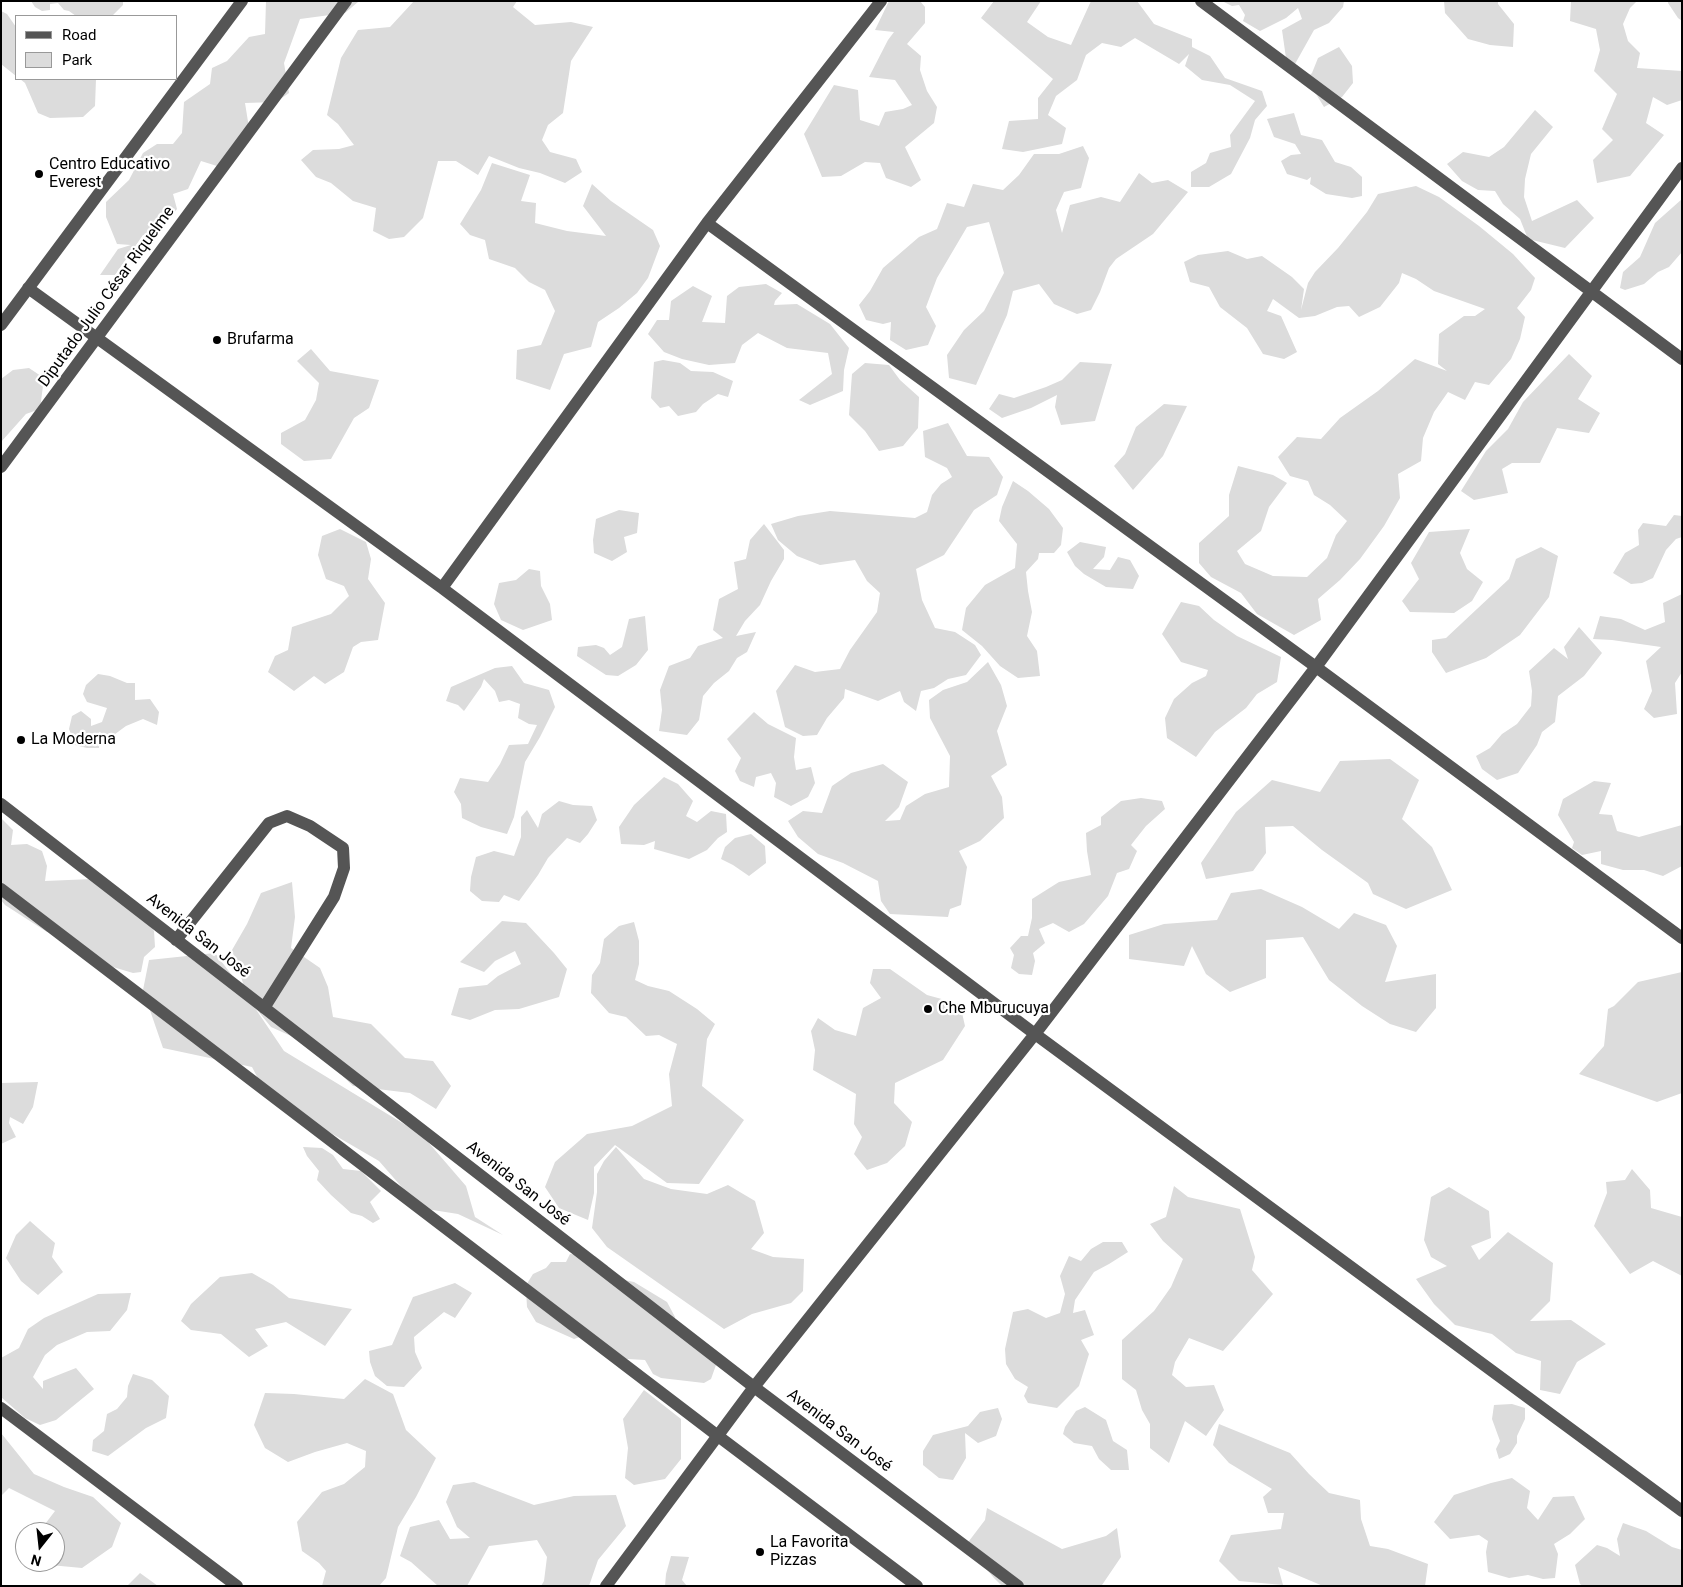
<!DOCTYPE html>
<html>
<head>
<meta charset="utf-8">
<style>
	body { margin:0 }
	#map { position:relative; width:1683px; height:1587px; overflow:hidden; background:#fff; font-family:Roboto,sans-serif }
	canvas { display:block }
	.frame { position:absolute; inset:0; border:2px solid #000; pointer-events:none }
	.legend { position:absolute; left:15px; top:15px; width:162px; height:65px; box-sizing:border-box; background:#fff; border:1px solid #999; margin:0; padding:6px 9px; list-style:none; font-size:15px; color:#000 }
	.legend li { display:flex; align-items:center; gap:10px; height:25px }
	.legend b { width:25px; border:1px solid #999 }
	.north { position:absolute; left:15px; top:1522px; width:50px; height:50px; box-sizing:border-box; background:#fff; border:1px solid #999; border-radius:50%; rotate:196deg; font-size:14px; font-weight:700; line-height:20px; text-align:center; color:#000 }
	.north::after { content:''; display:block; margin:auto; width:18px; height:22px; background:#000; clip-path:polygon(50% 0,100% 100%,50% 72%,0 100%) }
</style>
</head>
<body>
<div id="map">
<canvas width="1683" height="1587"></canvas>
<div class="frame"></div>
<ul class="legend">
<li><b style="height:6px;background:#555"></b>Road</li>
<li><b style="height:14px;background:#dcdcdc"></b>Park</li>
</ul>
<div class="north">N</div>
</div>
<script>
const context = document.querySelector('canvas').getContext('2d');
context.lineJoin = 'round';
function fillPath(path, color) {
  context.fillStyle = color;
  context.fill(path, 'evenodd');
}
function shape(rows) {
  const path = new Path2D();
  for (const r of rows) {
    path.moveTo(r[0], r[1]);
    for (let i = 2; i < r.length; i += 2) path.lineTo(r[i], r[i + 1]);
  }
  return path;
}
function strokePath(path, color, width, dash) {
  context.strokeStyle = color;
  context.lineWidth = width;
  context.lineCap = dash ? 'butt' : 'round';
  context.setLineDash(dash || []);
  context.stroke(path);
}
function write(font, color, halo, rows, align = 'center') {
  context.font = font + ' Roboto,sans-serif';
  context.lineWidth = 4.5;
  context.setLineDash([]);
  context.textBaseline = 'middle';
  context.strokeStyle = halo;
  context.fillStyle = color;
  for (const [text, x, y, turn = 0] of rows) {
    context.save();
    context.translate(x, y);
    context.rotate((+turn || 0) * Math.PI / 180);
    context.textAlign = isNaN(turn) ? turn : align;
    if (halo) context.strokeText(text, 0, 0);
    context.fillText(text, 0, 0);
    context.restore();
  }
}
fillPath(shape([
	[31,1,123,1,123,5,112,16,76,16,69,11,64,10,58,3,50,4,50,10,42,11,35,7],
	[266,1,358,2,345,13,300,19,284,63,289,93,276,102,245,103,250,134,217,166,201,161,188,189,173,194,177,209,158,235,143,235,115,275,100,275,118,249,131,245,117,244,106,217,106,202,129,180,143,153,157,144,173,144,182,133,184,102,210,84,212,68,227,61,249,37,265,34],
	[414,1,517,1,513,7,535,25,571,22,593,27,571,61,563,113,548,125,542,140,550,152,576,159,582,172,565,183,540,173,519,168,489,156,478,175,456,161,438,161,423,218,404,237,389,239,373,231,376,208,353,201,331,183,316,177,301,160,313,150,339,149,354,145,338,124,327,115,341,58,358,30,390,27],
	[889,1,920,1,925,7,925,23,907,44,921,56,920,70,927,91,937,107,934,123,905,147,921,180,911,187,886,178,880,163,865,162,841,176,822,177,804,134,834,85,858,90,860,120,879,126,885,112,903,109,912,105,895,80,869,77,888,40,894,32,875,30],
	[994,1,1041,1,1027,22,1048,37,1071,45,1091,1,1137,1,1154,24,1192,39,1192,47,1210,56,1225,78,1262,91,1267,106,1255,120,1250,138,1231,174,1209,187,1191,187,1191,172,1206,163,1210,153,1231,147,1230,135,1255,101,1230,85,1202,80,1185,66,1189,54,1179,64,1135,38,1121,47,1102,43,1086,55,1077,80,1056,96,1048,115,1066,128,1062,144,1023,152,1002,149,1009,121,1038,119,1038,98,1053,79,981,18],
	[1222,1,1265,2,1344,1,1343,7,1329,23,1314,30,1295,64,1286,58,1282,30,1302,19,1298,8,1286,18,1260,31,1243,21,1245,15,1239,5,1232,6],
	[1444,1,1498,1,1498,4,1514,24,1513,47,1490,45,1468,39,1445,13],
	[1571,1,1637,1,1630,8,1623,24,1628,41,1640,53,1637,68,1682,71,1682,100,1667,105,1653,97,1646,123,1664,135,1630,176,1597,183,1593,160,1613,140,1602,129,1617,94,1594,71,1600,50,1596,29,1570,21],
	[1668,1,1682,1,1682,21,1678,18,1668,3],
	[1,11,7,14,16,27,16,76,1,64],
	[1339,47,1352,66,1353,83,1342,97,1324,107,1316,94,1301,83,1312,73,1318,58],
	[20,79,96,79,95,106,83,117,50,118,38,113,25,83],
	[1535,110,1553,127,1531,154,1525,179,1524,197,1532,221,1577,200,1594,218,1565,248,1528,239,1520,219,1503,204,1495,191,1478,190,1462,181,1447,164,1463,152,1489,157,1504,147],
	[1294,113,1301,135,1322,140,1335,162,1351,167,1362,177,1362,196,1352,198,1326,194,1310,184,1311,177,1307,180,1287,174,1281,161,1291,155,1301,154,1295,144,1274,137,1267,119],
	[1083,146,1089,158,1081,188,1064,192,1056,210,1062,233,1070,205,1101,197,1120,202,1139,173,1152,183,1168,180,1188,192,1153,234,1116,259,1109,268,1100,292,1091,310,1077,314,1054,304,1039,284,1013,291,1007,315,976,385,949,378,947,355,964,330,984,311,1004,273,989,222,967,227,937,278,926,307,936,326,928,345,906,350,890,340,891,322,883,324,866,320,859,305,870,291,883,268,919,237,937,229,947,203,964,207,973,184,1003,190,1019,175,1034,154,1059,154],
	[492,163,530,175,521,201,536,203,535,223,567,231,606,236,583,206,592,184,611,201,653,230,660,246,648,278,637,293,619,308,598,322,591,347,564,354,550,390,516,379,517,350,541,345,555,311,545,290,529,282,515,268,489,259,485,240,470,235,460,224,481,190],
	[1416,186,1439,197,1479,226,1513,254,1535,278,1531,290,1517,308,1525,317,1520,339,1511,359,1489,385,1475,382,1465,400,1448,392,1434,412,1423,438,1421,461,1398,474,1400,498,1384,526,1360,559,1340,580,1318,599,1321,620,1294,635,1257,614,1241,593,1211,577,1199,563,1199,543,1229,516,1229,495,1238,466,1273,475,1287,483,1269,507,1261,531,1237,551,1245,564,1273,576,1307,577,1327,558,1336,535,1347,521,1330,505,1314,495,1308,481,1290,476,1278,457,1297,437,1321,439,1340,418,1378,391,1415,359,1447,371,1438,364,1439,334,1464,316,1475,316,1485,309,1434,291,1416,279,1402,273,1399,283,1380,307,1359,317,1349,306,1337,307,1315,316,1299,318,1273,299,1267,311,1281,316,1297,352,1284,359,1263,354,1247,328,1220,307,1209,287,1190,282,1184,262,1198,255,1228,251,1247,259,1262,256,1292,277,1304,289,1301,310,1308,283,1315,272,1338,248,1367,212,1378,194],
	[1682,199,1682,252,1669,267,1658,272,1644,284,1625,290,1620,288,1623,272,1640,257,1655,223],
	[766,284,782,293,775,301,774,305,797,304,830,324,849,348,844,370,843,391,810,405,799,400,832,374,828,353,787,348,758,333,742,345,735,363,709,365,682,359,664,352,648,334,657,320,669,320,671,301,693,286,712,296,702,322,725,323,727,296,739,287],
	[311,349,330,371,379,380,369,408,354,418,331,459,304,461,281,444,281,433,305,420,316,400,319,383,297,361],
	[1569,354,1592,376,1578,399,1600,413,1589,433,1557,428,1540,463,1512,463,1502,469,1508,493,1474,500,1461,491,1486,451,1508,429,1523,402],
	[663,360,680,363,691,371,713,372,733,381,728,397,718,394,703,404,696,412,678,416,669,406,660,408,651,398,654,362],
	[1080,362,1112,364,1095,421,1061,425,1055,407,1057,395,1031,408,1002,418,989,409,999,394,1014,398,1046,387,1062,380],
	[865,363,889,365,900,380,919,397,918,428,903,446,879,451,865,431,849,415,852,374],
	[29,368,44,378,40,409,26,414,1,442,1,379,13,370],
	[1164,404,1187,406,1163,456,1133,490,1114,466,1125,454,1136,427],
	[948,423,967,456,989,457,1003,477,997,495,974,510,944,555,916,569,922,600,935,628,955,632,975,645,981,655,966,675,948,679,934,688,921,691,916,711,904,702,900,691,878,701,845,689,844,698,827,718,817,735,803,736,785,727,776,691,795,665,815,672,840,669,850,650,877,612,880,593,867,581,855,560,820,565,797,556,778,540,771,524,798,516,830,511,915,518,927,512,932,495,941,484,952,477,947,468,925,457,923,431],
	[1013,481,1028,491,1049,509,1063,528,1061,545,1054,553,1039,553,1038,559,1026,572,1028,591,1032,612,1027,636,1037,651,1040,676,1018,678,1000,666,982,646,962,630,966,608,985,585,1015,568,1017,544,999,521,1002,507],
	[619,510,639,513,637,533,624,537,627,552,612,561,594,553,593,540,596,519],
	[1674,515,1682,516,1682,537,1676,539,1666,550,1653,578,1642,583,1631,584,1613,573,1625,553,1639,545,1638,530,1643,523,1666,526],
	[764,524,784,550,784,559,771,581,760,605,745,621,736,636,756,632,747,652,737,658,729,671,714,683,703,696,699,720,687,735,659,731,662,710,660,690,669,666,690,658,698,646,723,638,713,630,719,599,738,589,734,562,746,559,750,540],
	[340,529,366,542,371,559,368,579,385,603,378,640,361,642,353,647,344,672,325,684,314,676,294,691,268,672,275,656,288,650,292,627,331,614,349,596,344,586,326,579,318,555,322,536],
	[1470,529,1460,553,1467,569,1483,582,1472,601,1454,613,1410,612,1402,601,1419,579,1411,563,1429,532],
	[1080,542,1106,547,1104,557,1093,569,1110,570,1118,557,1130,560,1139,576,1133,589,1106,587,1084,574,1075,566,1067,552],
	[1541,547,1558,556,1549,597,1520,635,1486,658,1446,673,1432,652,1432,640,1446,638,1509,579,1516,559],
	[529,569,540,571,541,586,550,604,552,620,523,630,501,620,494,604,499,583,516,580],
	[1682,594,1682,672,1675,683,1677,714,1654,718,1644,709,1652,691,1646,661,1661,647,1612,640,1593,639,1600,616,1621,619,1645,630,1665,622,1663,603],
	[1181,602,1199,606,1214,620,1237,636,1281,657,1277,682,1257,694,1246,708,1215,732,1196,757,1167,738,1165,718,1174,699,1192,683,1206,676,1208,670,1181,662,1162,634],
	[645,616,648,650,636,665,618,676,606,675,577,656,578,647,596,645,604,648,610,655,622,647,629,619],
	[1579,627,1602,653,1584,676,1558,696,1555,722,1542,732,1537,745,1518,773,1497,780,1482,769,1476,756,1490,748,1502,734,1517,724,1531,706,1532,691,1529,671,1554,648,1568,659,1564,647],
	[988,662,1001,685,1007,706,997,731,1007,765,991,776,1002,797,1004,818,980,841,959,851,967,867,961,905,950,909,948,917,890,914,881,901,878,881,843,863,818,854,798,837,788,821,803,811,822,813,832,786,851,773,883,764,908,782,899,807,885,821,900,820,906,806,925,794,949,787,950,756,930,718,929,700,943,690,967,682],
	[512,666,524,683,549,690,555,707,540,737,525,762,514,817,507,834,481,827,462,818,461,804,454,792,460,778,488,782,500,764,509,745,528,744,537,725,529,724,518,718,520,704,509,700,499,702,495,691,484,679,481,687,464,711,458,705,446,701,451,687,495,668],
	[98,674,110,676,127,683,135,683,135,700,150,699,159,712,157,725,143,719,126,726,111,737,99,732,99,748,87,748,75,745,69,729,72,716,81,711,91,719,91,726,102,722,107,708,87,702,83,694,86,685],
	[754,712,768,724,796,738,794,757,796,770,811,767,815,783,808,797,791,806,774,797,776,783,771,773,756,777,754,787,740,781,735,771,741,758,727,739],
	[1390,759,1419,780,1402,819,1432,847,1452,890,1406,909,1373,894,1368,883,1322,850,1293,826,1265,827,1266,853,1253,871,1206,879,1201,863,1236,812,1272,780,1320,792,1340,761],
	[664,777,678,784,693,801,686,816,697,822,711,811,726,814,727,832,718,838,707,850,689,859,654,849,655,841,644,845,621,844,619,827,634,805],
	[1594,781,1611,783,1599,814,1612,815,1617,831,1639,837,1682,825,1682,866,1663,876,1644,870,1623,870,1601,864,1601,851,1582,855,1572,848,1574,842,1558,815,1563,799],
	[1141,798,1162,801,1165,809,1146,826,1131,845,1137,851,1129,869,1117,873,1108,896,1084,924,1069,932,1053,923,1039,929,1045,943,1033,953,1035,961,1032,975,1019,974,1011,968,1014,955,1010,948,1021,936,1028,936,1032,918,1032,899,1059,882,1091,875,1087,851,1086,833,1101,825,1101,817,1121,801],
	[559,801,573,805,592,806,597,820,588,834,580,843,567,838,548,858,538,875,519,901,504,895,499,902,482,901,470,891,471,877,476,857,494,851,514,856,521,837,521,817,527,810,538,828,542,814],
	[1,818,13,830,11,845,27,844,42,851,47,866,45,881,92,879,134,904,154,931,155,947,144,957,141,972,133,973,83,958,63,933,47,932,5,905,1,900],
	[751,834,765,846,766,863,749,876,733,865,721,859,725,847,735,838],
	[292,882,295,917,291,948,320,968,328,987,333,1017,371,1024,405,1058,433,1061,451,1086,436,1109,410,1093,353,1086,328,1062,291,1036,271,1027,253,1005,284,1051,422,1135,466,1186,475,1217,503,1235,458,1214,420,1208,379,1161,267,1096,252,1067,163,1048,143,990,149,960,215,953,247,995,232,950,247,924,261,893],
	[1261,889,1302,907,1339,929,1354,913,1386,925,1397,946,1385,982,1436,974,1436,1008,1416,1032,1390,1024,1362,1006,1329,980,1303,937,1266,940,1266,978,1230,992,1206,974,1192,946,1184,966,1129,959,1129,935,1164,924,1217,920,1231,893],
	[502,921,526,923,554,953,567,969,559,997,519,1009,495,1010,470,1020,451,1015,459,988,487,985,498,976,521,964,515,951,495,961,484,972,460,962],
	[634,922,639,941,639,964,635,980,648,986,669,991,697,1009,715,1024,707,1039,702,1086,744,1120,699,1184,667,1183,615,1145,594,1167,594,1193,588,1220,559,1208,545,1187,555,1162,587,1134,632,1126,672,1106,669,1074,677,1044,659,1035,646,1036,626,1017,609,1013,591,993,592,975,600,963,604,939,619,926],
	[873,969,890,969,927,995,960,1004,965,1026,943,1060,895,1083,894,1103,912,1122,905,1146,887,1163,867,1170,854,1154,862,1137,854,1124,856,1094,813,1070,815,1050,811,1031,818,1018,835,1030,856,1036,863,1008,881,998,870,983],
	[1682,972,1682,1093,1657,1102,1579,1074,1604,1046,1608,1009,1614,1006,1638,982],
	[38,1082,33,1107,23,1124,10,1117,9,1123,16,1137,1,1144,1,1083],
	[303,1147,322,1148,333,1155,343,1169,361,1171,381,1191,370,1202,380,1219,373,1223,362,1216,351,1213,331,1195,317,1180,319,1171,307,1156],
	[616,1147,644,1179,671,1189,707,1194,728,1185,755,1201,764,1233,751,1249,773,1257,804,1259,803,1291,791,1303,752,1314,724,1329,607,1247,592,1228,597,1192,597,1174,604,1161],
	[1632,1169,1650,1190,1651,1208,1682,1217,1682,1276,1653,1261,1630,1274,1594,1226,1607,1193,1606,1182,1625,1180],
	[1174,1186,1188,1197,1240,1209,1255,1257,1252,1270,1273,1294,1223,1351,1189,1338,1175,1362,1172,1375,1186,1387,1214,1385,1224,1410,1206,1436,1185,1421,1169,1463,1150,1448,1150,1424,1142,1410,1136,1390,1122,1379,1122,1340,1154,1311,1171,1287,1183,1259,1163,1241,1150,1224,1166,1217],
	[1449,1187,1489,1211,1491,1238,1471,1246,1479,1260,1508,1232,1553,1263,1550,1301,1530,1321,1571,1320,1606,1344,1577,1362,1560,1394,1540,1390,1541,1361,1516,1353,1492,1334,1455,1325,1434,1304,1416,1279,1447,1266,1431,1257,1424,1240,1431,1197],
	[30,1221,55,1243,52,1257,63,1272,38,1295,21,1281,6,1258,16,1235],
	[1103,1242,1122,1242,1128,1252,1109,1264,1094,1272,1075,1300,1073,1313,1085,1310,1094,1335,1081,1340,1089,1354,1079,1386,1057,1408,1028,1403,1024,1396,1028,1387,1015,1379,1006,1364,1005,1349,1013,1312,1028,1309,1046,1318,1060,1313,1065,1294,1060,1276,1069,1256,1081,1261,1091,1249],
	[570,1254,595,1256,608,1266,608,1274,619,1279,634,1282,667,1302,675,1317,674,1325,716,1365,711,1379,704,1383,661,1378,653,1374,645,1360,611,1358,589,1334,574,1339,536,1322,527,1307,526,1289,528,1282,533,1274,546,1268,551,1262,566,1262],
	[252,1273,273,1285,289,1298,352,1309,325,1346,286,1322,255,1329,268,1346,249,1357,221,1334,191,1330,181,1321,191,1304,220,1277],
	[455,1283,472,1293,455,1318,444,1312,414,1337,415,1352,422,1368,404,1387,387,1386,375,1376,370,1362,369,1351,392,1345,413,1297],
	[131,1293,127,1310,110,1331,87,1332,57,1345,45,1355,33,1377,43,1389,43,1381,76,1368,94,1389,56,1420,40,1425,25,1418,1,1397,1,1358,19,1348,28,1329,44,1318,98,1294],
	[133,1374,152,1380,169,1396,166,1418,146,1428,108,1456,92,1451,93,1440,104,1431,107,1414,117,1409,127,1397,128,1386],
	[365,1379,393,1394,406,1430,436,1458,416,1497,398,1527,386,1578,379,1586,322,1586,326,1571,319,1563,302,1551,297,1522,322,1492,344,1484,365,1467,366,1451,347,1443,315,1452,288,1462,265,1448,254,1425,265,1393,294,1394,344,1399],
	[644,1390,681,1419,681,1459,665,1479,634,1485,625,1478,628,1448,623,1419],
	[1512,1404,1525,1408,1525,1419,1517,1436,1517,1443,1510,1454,1499,1459,1496,1449,1500,1441,1492,1419,1494,1405],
	[1085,1407,1106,1420,1113,1441,1127,1450,1129,1470,1111,1470,1099,1459,1092,1446,1074,1443,1063,1434,1065,1427,1076,1411],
	[998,1408,1002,1419,996,1436,978,1443,965,1433,966,1458,953,1480,939,1478,923,1465,923,1451,933,1435,968,1426,980,1412],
	[1219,1424,1290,1453,1309,1474,1329,1493,1360,1500,1361,1519,1370,1546,1388,1549,1428,1564,1425,1586,1323,1586,1278,1567,1283,1585,1239,1581,1219,1561,1231,1535,1281,1529,1284,1513,1268,1513,1263,1497,1272,1489,1229,1463,1213,1445],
	[1,1433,34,1474,64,1487,93,1497,121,1523,112,1547,82,1568,50,1565,48,1562,55,1562,55,1532,39,1532,55,1511,9,1488,1,1496],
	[1512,1478,1530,1491,1527,1508,1538,1520,1553,1497,1574,1496,1585,1519,1570,1534,1554,1544,1558,1554,1555,1578,1543,1579,1528,1575,1509,1578,1488,1572,1486,1552,1488,1541,1479,1535,1450,1539,1434,1522,1454,1495,1491,1483],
	[474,1482,534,1505,574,1496,616,1495,626,1526,598,1560,589,1586,541,1586,544,1581,547,1557,537,1540,489,1546,467,1586,438,1586,411,1562,400,1556,410,1527,439,1520,450,1539,470,1538,457,1527,446,1502,453,1485],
	[987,1508,1062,1549,1106,1536,1117,1528,1121,1557,1102,1585,1002,1586,994,1578,966,1545,985,1520],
	[1623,1523,1646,1531,1672,1547,1682,1550,1682,1586,1583,1586,1580,1584,1575,1565,1597,1545,1607,1548,1620,1556,1617,1539],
	[671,1556,689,1557,682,1580,687,1586,665,1586,666,1574],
	[140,1573,158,1586,127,1586]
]), '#dcdcdc');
strokePath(shape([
	[1201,1,1682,359],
	[707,223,1316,667,1682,938],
	[28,288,442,588,1035,1034,1682,1511],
	[1,325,242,1],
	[1,467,346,1],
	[442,588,707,223,881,1],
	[1,804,754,1387,1018,1586],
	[1,889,718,1436,917,1586],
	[176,940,269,823,287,816,310,826,343,848,344,868,334,897,264,1008],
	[1,1408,237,1586],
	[606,1586,754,1387,1035,1034,1316,667,1682,168]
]), '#555', 12);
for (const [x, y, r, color] of [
	[39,174,5,"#000"],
	[217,340,5,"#000"],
	[21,740,5,"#000"],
	[928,1009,5,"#000"],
	[760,1552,5,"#000"]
]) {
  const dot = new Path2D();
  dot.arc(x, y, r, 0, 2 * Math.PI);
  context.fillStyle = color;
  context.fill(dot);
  strokePath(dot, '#fff', 2);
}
write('16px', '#000', '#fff', [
	["Centro Educativo",49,165],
	["Everest",49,183],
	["Brufarma",227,340],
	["La Moderna",31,740],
	["Che Mburucuya",938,1009],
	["La Favorita",770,1543],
	["Pizzas",770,1561]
], 'left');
write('16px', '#000', '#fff', [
	["Diputado Julio César Riquelme",107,297,-54],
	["Avenida San José",198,936,38],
	["Avenida San José",518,1184,38],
	["Avenida San José",839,1431,37]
]);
</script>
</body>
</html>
